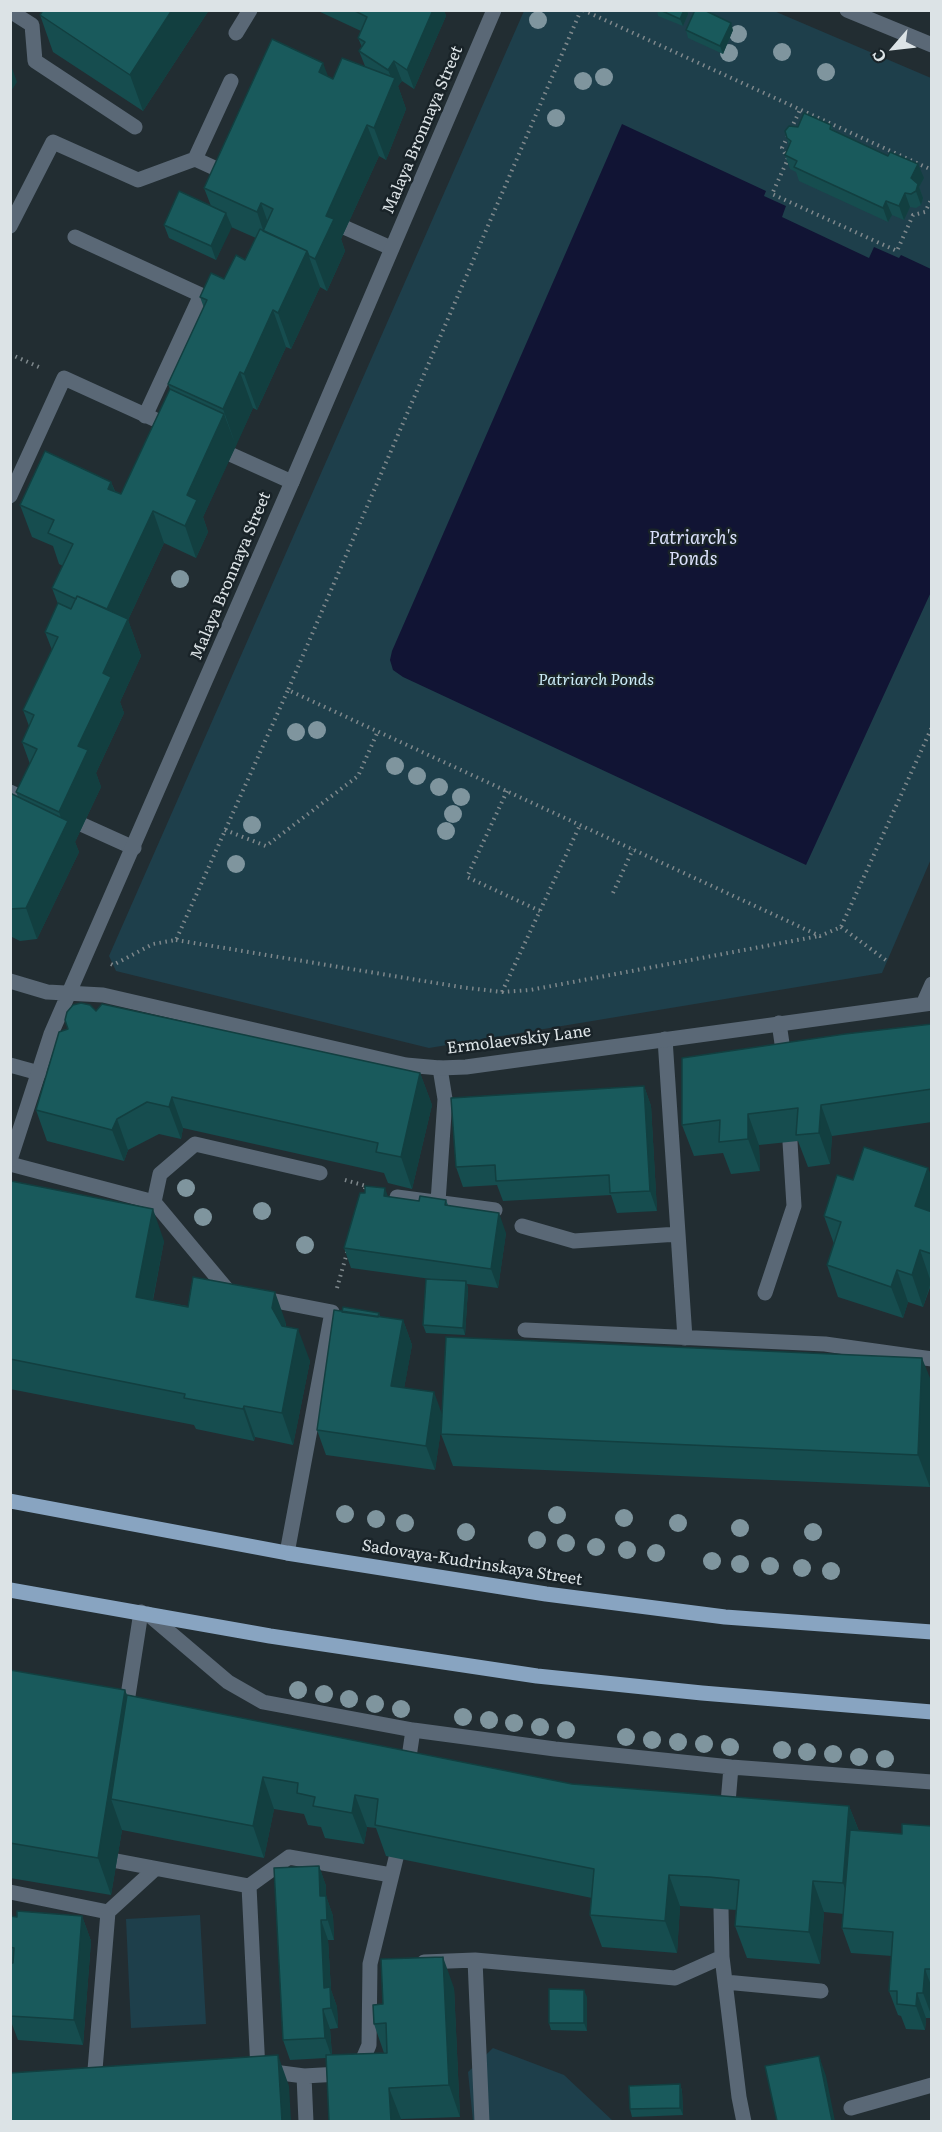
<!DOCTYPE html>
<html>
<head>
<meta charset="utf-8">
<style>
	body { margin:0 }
	#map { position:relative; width:942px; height:2132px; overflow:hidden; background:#222d32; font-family:Literata,serif }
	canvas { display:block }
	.frame { position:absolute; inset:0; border:12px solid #dce3e6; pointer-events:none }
	.north { position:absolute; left:864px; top:18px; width:60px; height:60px; -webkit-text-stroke:4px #192328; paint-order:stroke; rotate:242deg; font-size:16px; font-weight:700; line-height:24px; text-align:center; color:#dce3e6 }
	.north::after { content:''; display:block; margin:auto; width:21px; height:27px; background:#dce3e6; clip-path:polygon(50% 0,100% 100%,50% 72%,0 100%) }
</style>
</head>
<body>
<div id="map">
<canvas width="942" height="2132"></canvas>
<div class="frame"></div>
<div class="north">С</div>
</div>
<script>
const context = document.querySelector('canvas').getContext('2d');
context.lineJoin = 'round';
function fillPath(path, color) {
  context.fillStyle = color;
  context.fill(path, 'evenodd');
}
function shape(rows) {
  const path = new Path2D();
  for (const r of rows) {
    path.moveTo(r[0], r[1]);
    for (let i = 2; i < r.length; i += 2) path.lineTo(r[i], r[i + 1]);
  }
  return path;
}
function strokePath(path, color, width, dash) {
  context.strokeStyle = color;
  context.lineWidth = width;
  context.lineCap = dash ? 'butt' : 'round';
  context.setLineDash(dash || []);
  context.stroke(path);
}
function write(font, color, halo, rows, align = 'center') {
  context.font = font + ' Literata,serif';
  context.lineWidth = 5;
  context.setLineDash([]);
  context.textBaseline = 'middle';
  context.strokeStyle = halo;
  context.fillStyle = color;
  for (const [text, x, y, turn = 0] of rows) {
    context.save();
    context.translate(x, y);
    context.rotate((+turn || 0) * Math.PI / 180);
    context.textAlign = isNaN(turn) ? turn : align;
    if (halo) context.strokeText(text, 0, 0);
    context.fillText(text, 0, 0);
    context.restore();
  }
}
fillPath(shape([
	[524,11,774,11,931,78,931,859,882,973,429,1048,116,971,109,956],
	[200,1915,206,2024,131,2028,126,1919],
	[493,2048,564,2075,613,2121,473,2121,468,2072]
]), '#1e3f4b');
fillPath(shape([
	[622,124,766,191,764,196,786,206,782,217,869,258,874,247,899,258,901,255,931,269,931,592,806,865,403,677,393,670,390,660,392,651]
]), '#111434');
strokePath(shape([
	[581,10,288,690,820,936,841,927,932,727],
	[583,10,932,170],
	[791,129,800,110],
	[788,136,782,148,788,159,772,194,897,251,913,215,925,212,932,198],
	[10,354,41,368],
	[507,791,467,877,540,911],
	[225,830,266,846,358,776,378,731],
	[613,893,633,849],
	[841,927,887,961],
	[176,940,460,987,502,992,530,990,819,936],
	[111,964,113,965,153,944,176,940,288,690],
	[502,992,580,825],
	[345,1180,366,1186,362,1198],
	[337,1288,348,1249]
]), '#7f888c', 4, [1.5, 4.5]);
strokePath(shape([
	[10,11,32,25,35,61,135,127],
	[236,33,250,10],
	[195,159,231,81],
	[10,226,53,142,138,180,195,159,232,176],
	[346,228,391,248],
	[75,237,201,295,145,416],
	[232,455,292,482],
	[10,496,64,378,154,419],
	[10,792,35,804],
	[83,825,134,848],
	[779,1023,785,1064],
	[665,1039,685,1338],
	[10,1065,39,1073],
	[10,1164,154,1202,230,1293,236,1294],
	[397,1197,495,1210],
	[154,1202,160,1174,195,1144,320,1173],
	[438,1202,445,1099,440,1068],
	[522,1226,574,1241,678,1234],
	[765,1293,794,1206,790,1142],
	[260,1298,332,1312,287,1553],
	[525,1330,825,1344,932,1359],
	[148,1614,228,1682,263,1702,413,1730,555,1749,731,1767,932,1782],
	[125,1715,141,1612],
	[407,1771,413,1730],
	[727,1815,731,1767],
	[117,1861,249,1886],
	[10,1892,108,1912],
	[721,1909,722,1957,739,2097,744,2122],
	[475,1960,675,1978,722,1957],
	[424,1962,475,1960,482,2122],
	[725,1982,821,1991],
	[258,2071,249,1886,289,1857,391,1875],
	[266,2071,304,2076],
	[94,2082,108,1912,155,1869],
	[851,2108,932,2085],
	[306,2122,304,2076,357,2073,369,2045,370,1964,396,1858]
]), '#5a6876', 15);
strokePath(shape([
	[847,10,932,45],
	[10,981,47,992,103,995,406,1065,440,1068,466,1067,932,1003],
	[924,1002,932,984],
	[10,1160,51,1034,292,482,494,10]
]), '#5a6876', 15);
strokePath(shape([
	[10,1501,287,1553,546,1594,725,1617,932,1632],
	[10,1590,270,1636,537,1676,702,1693,932,1712]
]), '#88a4c1', 15);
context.fillStyle = '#7f959e';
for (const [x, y] of [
	[538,20],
	[738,34],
	[782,52],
	[729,53],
	[826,72],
	[604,77],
	[583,81],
	[556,118],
	[180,579],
	[317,730],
	[296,732],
	[395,766],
	[417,776],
	[439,787],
	[461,797],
	[453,814],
	[252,825],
	[446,831],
	[236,864],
	[186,1188],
	[262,1211],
	[203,1217],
	[305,1245],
	[345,1514],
	[557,1515],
	[624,1518],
	[376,1519],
	[405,1523],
	[678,1523],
	[740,1528],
	[466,1532],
	[813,1532],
	[537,1540],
	[566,1543],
	[596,1547],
	[627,1550],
	[656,1553],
	[712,1561],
	[740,1564],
	[770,1566],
	[802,1568],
	[831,1571],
	[298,1690],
	[324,1694],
	[349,1699],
	[375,1704],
	[401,1709],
	[463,1717],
	[489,1720],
	[514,1723],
	[540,1727],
	[566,1730],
	[626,1737],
	[652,1740],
	[678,1742],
	[704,1744],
	[730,1747],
	[782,1750],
	[807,1752],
	[833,1754],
	[859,1757],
	[885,1759]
]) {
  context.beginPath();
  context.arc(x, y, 9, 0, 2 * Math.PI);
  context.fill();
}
fillPath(shape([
	[43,10,209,10,143,111,53,52,40,15],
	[316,10,444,10,446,16,414,89,402,81,398,86,406,109,386,160,379,156,341,239,345,251,327,291,320,287,291,349,286,347,257,410,253,408,203,517,208,532,196,558,164,543,128,620,141,656,120,702,124,713,96,773,101,787,75,842,79,852,37,939,20,941,10,936,10,793,18,797,16,792,30,764,22,742,29,726,23,710,52,650,45,632,58,604,52,588,63,566,59,564,53,546,32,537,20,505,111,482,115,491,121,494,170,389,168,384,204,308,200,297,224,279,245,260,256,238,231,227,216,260,169,238,164,225,211,206,204,188,329,77,333,79,365,66,359,51,362,47,358,38,361,31],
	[657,10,687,10,688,14,683,26,658,16],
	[686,30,733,30,723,54,688,38],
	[831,125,833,131,924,178,919,187,923,198,921,205,916,208,910,207,904,220,892,215,888,222,799,181,796,172,790,169,785,155,789,146,787,138,798,127],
	[96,1011,420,1073,432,1105,412,1189,388,1183,384,1173,183,1128,181,1139,159,1134,128,1150,124,1161,47,1141,36,1110,68,1029],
	[932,1024,932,1122,832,1136,830,1164,808,1167,798,1141,759,1145,760,1171,731,1174,723,1153,694,1156,682,1125],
	[644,1086,651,1106,657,1211,617,1213,611,1195,503,1201,497,1185,463,1187,456,1167],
	[932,1178,932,1282,923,1307,908,1302,903,1318,838,1297,827,1265,834,1244,824,1216,853,1180],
	[11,1181,164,1241,153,1300,286,1323,286,1327,310,1361,293,1445,255,1437,254,1441,196,1429,194,1425,10,1389],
	[388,1197,419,1201,446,1200,448,1205,506,1233,498,1288,467,1284,468,1289,465,1335,426,1333,423,1325,431,1279,351,1268,344,1248],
	[342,1312,379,1313,380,1317,403,1320,412,1345,404,1388,442,1416,932,1383,932,1442,930,1487,453,1466,441,1434,442,1422,435,1470,326,1455,317,1430],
	[10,1670,125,1690,127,1695,572,1784,849,1806,859,1831,902,1834,932,1826,932,2018,926,2018,925,2030,906,2029,901,2016,898,2015,889,1991,892,1956,851,1953,842,1928,844,1914,824,1912,820,1964,747,1958,735,1926,737,1910,721,1909,680,1906,677,1953,602,1947,590,1915,592,1898,386,1856,376,1828,367,1827,364,1844,325,1838,321,1827,308,1825,304,1814,274,1809,264,1858,122,1830,111,1895,10,1878],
	[319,1866,326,1886,326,1896,333,1916,334,1940,328,1940,331,1990,337,2007,338,2028,330,2029,332,2055,384,2053,374,2024,383,2004,454,1988,460,2117,401,2119,401,2121,316,2121,329,2121,326,2058,290,2060,283,2040],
	[10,1916,82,1916,91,1941,83,2045,18,2040,10,2019],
	[587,1997,587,2031,551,2030,549,2023],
	[680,2084,682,2091,683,2115,632,2117,630,2109]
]), '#164d4f');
fillPath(shape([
	[172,10,209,10,143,111,130,75],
	[433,10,444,10,446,16,414,89,407,70],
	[684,10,687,10,688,14,683,26,680,19],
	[731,23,733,30,723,54,720,46],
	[394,61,402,81,398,86,406,109,386,160,374,128,393,82,388,70],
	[323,63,335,94,319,72],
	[12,68,17,82,10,93,10,70],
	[367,125,379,156,341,239,345,251,327,291,315,259,326,216],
	[918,164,924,178,919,187,923,198,921,205,911,178],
	[905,193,910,207,904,220,899,206],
	[886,201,892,215,888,222,883,208],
	[261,203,272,234,265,236,257,212],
	[226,213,232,227,216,260,211,246],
	[307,251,320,287,291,349,278,313],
	[273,310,286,347,257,410,244,374],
	[240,372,253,408,236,446,223,409],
	[224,414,236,446,203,517,208,532,196,558,185,526,187,495],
	[111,482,123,513,108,489],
	[153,511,164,543,128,620,141,656,120,702,124,713,96,773,101,787,75,842,79,852,37,939,26,908,64,827,59,812,78,746,103,673,106,612],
	[420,1073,432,1105,412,1189,401,1157],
	[644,1086,651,1106,657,1211,650,1191],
	[172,1097,183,1128,181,1139,169,1107],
	[821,1105,832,1136,830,1164,819,1133],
	[748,1114,759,1145,760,1171,748,1139],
	[117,1119,128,1150,124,1161,112,1130],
	[928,1168,932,1178,932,1223,915,1206],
	[385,1188,392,1208,384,1196],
	[153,1209,164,1241,147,1329,136,1297],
	[499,1213,506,1233,498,1288,491,1269],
	[920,1250,931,1282,923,1307,912,1275],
	[897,1270,908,1302,903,1318,891,1287],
	[466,1281,468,1289,465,1335,463,1328],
	[275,1292,286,1323,283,1339,272,1308],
	[403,1320,412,1345,400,1411,391,1386],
	[298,1329,310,1361,293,1445,282,1413],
	[922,1358,932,1383,932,1442,930,1487,918,1455],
	[434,1392,443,1417,435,1470,426,1446],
	[244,1406,255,1437,254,1441,243,1409],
	[125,1690,138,1727,111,1799,122,1830,111,1895,98,1858],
	[263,1777,274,1809,264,1858,253,1826],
	[355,1795,367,1827,364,1844,352,1813],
	[849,1806,861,1837,854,1915,843,1883],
	[319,1866,326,1886,326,1896,333,1916,334,1940,320,1896],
	[669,1875,680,1906,677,1953,665,1921],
	[813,1881,824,1912,820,1964,809,1932],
	[82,1916,91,1941,83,2045,74,2020],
	[321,1920,328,1940,331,1990,337,2007,338,2028,324,1988],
	[443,1957,454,1988,460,2117,449,2085],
	[925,1969,932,1988,932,2017,923,1993],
	[584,1990,587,1997,587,2031,584,2023],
	[917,1993,926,2018,925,2030,916,2006],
	[323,2009,330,2029,332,2058,325,2038],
	[278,2055,289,2086,291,2121,282,2121],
	[819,2056,826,2076,835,2121,832,2121],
	[680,2084,682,2091,683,2115,680,2108],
	[389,2088,401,2119,401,2121,391,2121]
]), '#123f40');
const building = shape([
	[43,10,172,10,130,75,40,15,43,10],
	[353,10,433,10,407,70,394,61,388,70,359,51,365,42,358,38,367,17,353,10],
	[660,10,684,10,680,19,660,10],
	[695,10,704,10,731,23,720,46,686,30,695,10],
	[272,39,323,63,319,72,333,79,342,58,395,78,374,128,367,125,326,216,334,219,315,259,309,256,307,251,263,231,273,209,261,203,257,212,204,188,272,39],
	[804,113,831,125,830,129,888,156,890,152,918,164,911,178,918,184,916,191,911,194,905,193,899,206,886,201,883,208,794,167,797,161,785,155,791,141,787,138,785,131,789,126,798,127,804,113],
	[179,191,226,213,211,246,164,225,179,191],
	[260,229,307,251,278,313,273,310,244,374,240,372,223,409,168,384,207,300,200,297,211,273,224,279,236,255,245,260,260,229],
	[170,389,224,414,187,495,197,500,185,526,153,511,107,609,77,596,76,599,52,588,73,544,48,533,54,520,20,505,45,451,111,482,108,489,121,494,170,389],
	[77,596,128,619,103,673,111,677,78,746,88,750,59,812,16,792,37,749,22,742,34,715,23,710,58,637,45,632,58,603,71,609,77,596],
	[10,793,68,821,26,908,10,909,10,793],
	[81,1003,90,1005,96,1011,102,1004,420,1073,401,1157,376,1152,378,1143,172,1097,169,1107,147,1102,117,1119,112,1130,36,1110,59,1032,68,1029,65,1020,67,1012,73,1005,81,1003],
	[932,1024,932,1089,821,1105,819,1133,796,1135,798,1108,748,1114,748,1139,719,1142,720,1120,682,1125,682,1058,845,1034,932,1024],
	[644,1086,650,1191,610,1193,609,1175,496,1181,495,1165,456,1167,451,1098,644,1086],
	[864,1147,928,1168,915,1206,932,1212,932,1254,920,1250,912,1275,897,1270,891,1287,827,1265,841,1222,824,1216,837,1175,853,1180,864,1147],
	[11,1181,153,1209,136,1297,188,1307,193,1277,275,1292,272,1308,282,1326,298,1329,282,1413,244,1406,243,1409,184,1398,185,1394,10,1359,11,1181],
	[365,1186,385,1188,384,1196,419,1201,420,1196,446,1200,445,1205,499,1213,491,1269,344,1248,360,1193,365,1193,365,1186],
	[426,1279,466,1281,463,1328,423,1325,426,1279],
	[343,1307,379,1313,378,1317,342,1312,343,1307],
	[334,1310,403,1320,391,1386,434,1392,426,1446,317,1430,334,1310],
	[446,1337,922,1358,918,1455,441,1434,446,1337],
	[10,1670,125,1690,98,1858,10,1843,10,1670],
	[127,1695,572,1784,849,1806,843,1883,813,1881,809,1932,735,1926,739,1880,709,1877,669,1875,665,1921,590,1915,594,1869,375,1825,378,1799,355,1795,352,1813,313,1806,315,1797,297,1793,298,1783,263,1777,253,1826,111,1799,127,1695],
	[902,1824,932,1826,932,1969,925,1969,923,1993,917,1993,916,2006,897,2004,897,1991,889,1991,893,1932,842,1928,850,1830,902,1834,902,1824],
	[319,1866,320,1896,326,1896,327,1920,321,1920,324,1988,330,1987,331,2008,323,2009,325,2038,283,2040,274,1868,319,1866],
	[17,1911,82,1916,74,2020,10,2016,10,1963,13,1963,14,1948,10,1947,10,1916,17,1917,17,1911],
	[443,1957,449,2085,389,2088,391,2121,316,2121,329,2121,326,2055,387,2053,386,2023,374,2024,373,2005,383,2004,381,1959,443,1957],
	[549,1989,584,1990,584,2023,549,2023,549,1989],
	[278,2055,282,2121,10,2121,10,2073,278,2055],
	[819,2056,832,2121,777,2121,765,2066,819,2056],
	[680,2084,680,2108,630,2109,629,2086,680,2084]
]);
fillPath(building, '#195a5c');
strokePath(building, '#123f40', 1.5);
write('16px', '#dce3e6', '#192328', [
	["Malaya Bronnaya Street",423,130,-67],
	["Malaya Bronnaya Street",231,576,-67],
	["Ermolaevskiy Lane",519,1040,-7],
	["Sadovaya-Kudrinskaya Street",472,1563,9]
]);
write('italic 16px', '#cbeaf7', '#192328', [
	["Patriarch Ponds",596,680]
]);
write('italic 18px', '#dbe1fc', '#192328', [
	["Patriarch's",693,539],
	["Ponds",693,560]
]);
</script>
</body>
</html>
